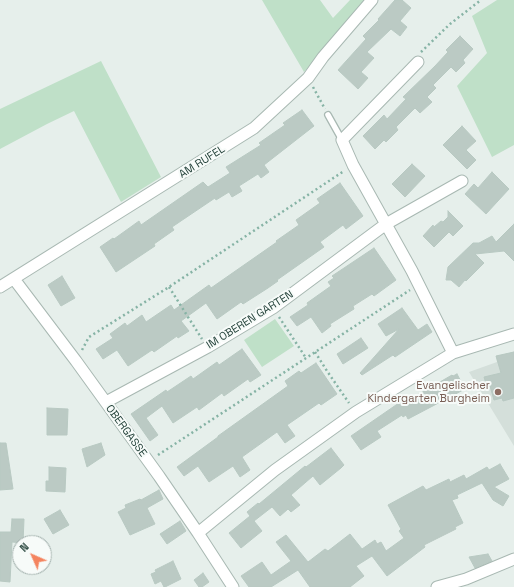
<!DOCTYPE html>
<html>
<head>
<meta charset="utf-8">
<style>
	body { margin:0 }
	#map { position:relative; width:514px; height:587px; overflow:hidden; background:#e6efeb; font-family:"Space Grotesk",sans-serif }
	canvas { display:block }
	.north { position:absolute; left:12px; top:535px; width:40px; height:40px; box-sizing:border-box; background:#f7fbf9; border:1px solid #a3b1ad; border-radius:50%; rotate:315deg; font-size:11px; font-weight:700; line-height:16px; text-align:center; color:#24423a }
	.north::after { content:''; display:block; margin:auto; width:14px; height:18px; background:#f4845f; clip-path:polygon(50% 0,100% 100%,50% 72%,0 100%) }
</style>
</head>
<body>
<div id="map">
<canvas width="514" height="587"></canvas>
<div class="north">N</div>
</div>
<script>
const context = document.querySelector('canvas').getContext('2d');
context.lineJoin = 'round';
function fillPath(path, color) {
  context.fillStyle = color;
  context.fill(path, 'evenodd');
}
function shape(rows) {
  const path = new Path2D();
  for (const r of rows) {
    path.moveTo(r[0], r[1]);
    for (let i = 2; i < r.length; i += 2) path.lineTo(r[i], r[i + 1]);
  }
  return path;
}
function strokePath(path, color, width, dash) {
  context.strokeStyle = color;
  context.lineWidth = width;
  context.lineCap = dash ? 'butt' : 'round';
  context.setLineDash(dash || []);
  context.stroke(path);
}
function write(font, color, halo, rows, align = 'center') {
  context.font = font + ' "Space Grotesk",sans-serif';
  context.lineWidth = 4;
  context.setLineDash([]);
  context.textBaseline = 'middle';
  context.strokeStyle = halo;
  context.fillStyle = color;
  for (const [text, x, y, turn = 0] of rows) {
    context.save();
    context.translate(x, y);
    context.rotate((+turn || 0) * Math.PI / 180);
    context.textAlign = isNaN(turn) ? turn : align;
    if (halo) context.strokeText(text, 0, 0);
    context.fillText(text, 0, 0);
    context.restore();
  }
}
fillPath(shape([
	[514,352,514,446,469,372,497,362,496,356]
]), '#d4dfda');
fillPath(shape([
	[262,0,320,0,333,18,350,0,367,0,304,72],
	[497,0,514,0,514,145,492,157,457,86,487,53,472,16],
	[101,61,161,177,121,202,74,111,47,124,0,149,0,109],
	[275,319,294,346,262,367,244,340]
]), '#bfe0c8');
const building = shape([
	[395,0,402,0,411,8,400,21,407,27,400,36,391,29,367,52,374,58,361,72,368,78,358,89,338,70,366,39,363,36,379,20,378,19,395,0],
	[460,36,473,49,463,60,465,63,456,72,451,67,433,85,436,88,427,97,432,102,420,113,415,108,396,127,398,130,386,142,384,140,375,149,363,136,384,115,387,119,406,99,403,97,435,66,448,52,446,50,460,36],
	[302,110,314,126,264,165,269,172,261,178,258,174,239,186,242,191,232,197,229,192,216,200,215,198,172,227,174,230,154,244,155,246,116,272,100,247,113,238,114,239,139,221,141,225,203,182,208,187,230,173,226,167,261,145,259,143,285,125,283,123,302,110],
	[462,126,476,141,466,150,476,160,467,169,443,145,462,126],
	[412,164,425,176,405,197,392,184,412,164],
	[492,172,509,189,486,214,465,194,474,184,478,188,492,172],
	[340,183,363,216,346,229,343,225,320,242,324,247,277,280,278,281,268,288,243,304,241,302,217,319,206,303,181,321,189,331,178,338,177,336,154,352,152,350,128,366,117,350,103,359,96,349,113,338,110,334,125,323,127,326,142,315,146,322,171,305,174,310,209,285,211,288,277,242,276,241,299,225,296,220,320,203,317,199,340,183],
	[448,211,463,226,453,236,449,232,434,247,423,236,433,225,434,227,441,221,443,222,448,217,448,211],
	[514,224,514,261,504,251,475,254,484,263,466,281,465,280,459,287,451,280,446,280,448,267,473,243,479,243,492,236,496,242,514,224],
	[374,248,396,280,374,296,372,294,353,306,354,309,330,324,331,326,322,333,311,317,297,326,290,317,308,305,307,303,331,286,328,282,334,278,332,276,374,248],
	[62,276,75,298,61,306,48,285,62,276],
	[402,308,418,330,427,324,432,332,395,357,393,355,362,375,360,373,399,329,386,336,378,324,402,308],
	[361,338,368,348,343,364,337,354,361,338],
	[242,349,261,375,250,382,248,379,224,396,222,393,199,410,197,407,173,423,162,406,146,418,158,435,150,441,131,414,166,390,167,392,191,376,193,379,217,362,219,365,242,349],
	[514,352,514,398,503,401,502,398,494,400,490,386,487,387,484,377,501,373,496,356,514,352],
	[316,363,337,394,321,405,319,403,287,425,295,436,285,443,277,432,242,457,250,470,240,477,233,466,209,482,198,466,184,476,177,467,218,437,218,436,288,386,285,381,299,371,301,373,316,363],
	[457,374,465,389,408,419,406,415,403,417,402,415,377,431,381,437,361,450,351,436,396,405,406,399,407,401,452,375,453,376,457,374],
	[47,408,68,409,67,435,47,435,47,408],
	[0,443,6,443,13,489,0,490,0,443],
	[101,443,105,455,87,467,82,449,101,443],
	[331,448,344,465,341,468,320,485,313,476,291,495,300,505,291,512,288,509,280,516,272,507,254,521,262,531,241,548,229,533,250,516,247,512,258,503,259,504,305,466,306,467,331,448],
	[500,464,509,479,494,487,509,496,503,506,493,500,482,483,457,495,458,498,452,500,463,523,455,527,456,529,424,545,425,547,387,576,372,556,356,566,364,576,350,587,310,587,298,570,271,587,249,587,241,576,262,562,271,575,291,561,276,542,286,535,308,562,325,549,328,551,350,534,362,549,375,540,377,544,381,542,386,551,404,538,399,531,401,529,388,505,423,486,426,490,449,479,450,482,464,475,466,479,487,467,489,470,500,464],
	[49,467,66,468,65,492,46,491,46,481,49,481,49,467],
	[159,490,163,499,147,508,155,524,130,535,118,512,126,508,125,505,140,499,141,500,159,490],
	[60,510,69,525,53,534,44,519,60,510],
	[12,519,24,519,23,543,12,542,10,582,0,581,0,532,11,532,12,519],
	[180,521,186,531,167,544,160,534,180,521],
	[488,554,492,561,475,568,469,557,488,554],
	[173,561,181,579,165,587,164,587,161,581,155,584,151,574,156,572,155,570,173,561],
	[203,573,209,582,202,587,199,587,194,580,203,573]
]);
fillPath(building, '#bbcac4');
strokePath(building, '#b8c9c2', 1);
const service = shape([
	[328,115,342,140]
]);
const minor = shape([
	[418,62,342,140,353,165,412,271,453,353],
	[14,279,76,361,159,476,198,533,233,587],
	[0,287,254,128,308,78,323,57,372,0],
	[106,402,208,347,273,308,386,224,462,181],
	[198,533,275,470,356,412,453,353,514,334],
	[437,587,466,579,514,559]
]);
strokePath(service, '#a8b8b2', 8);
strokePath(minor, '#a8b8b2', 13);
strokePath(shape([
	[421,52,450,24,481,0],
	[313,87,325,109],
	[169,287,202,339],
	[279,317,306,358],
	[82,350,89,337,169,287,344,171],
	[315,352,327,371,349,403],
	[158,455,410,290]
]), '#86b3a5', 2.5, [2, 3]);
strokePath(service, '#fff', 5.5);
strokePath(minor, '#fff', 11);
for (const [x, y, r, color] of [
	[498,392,4,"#8d6e63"]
]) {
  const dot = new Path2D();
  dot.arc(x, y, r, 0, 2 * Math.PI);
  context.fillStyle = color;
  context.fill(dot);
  strokePath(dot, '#f7fbf9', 1.5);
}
write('11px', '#24423a', '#f7fbf9', [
	["AM RUFEL",202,162,-32],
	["IM OBEREN GARTEN",250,320,-32],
	["OBERGASSE",126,431,54]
]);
write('11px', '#785e54', '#f7fbf9', [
	["Evangelischer",490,386],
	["Kindergarten Burgheim",490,399]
], 'right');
</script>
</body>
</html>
